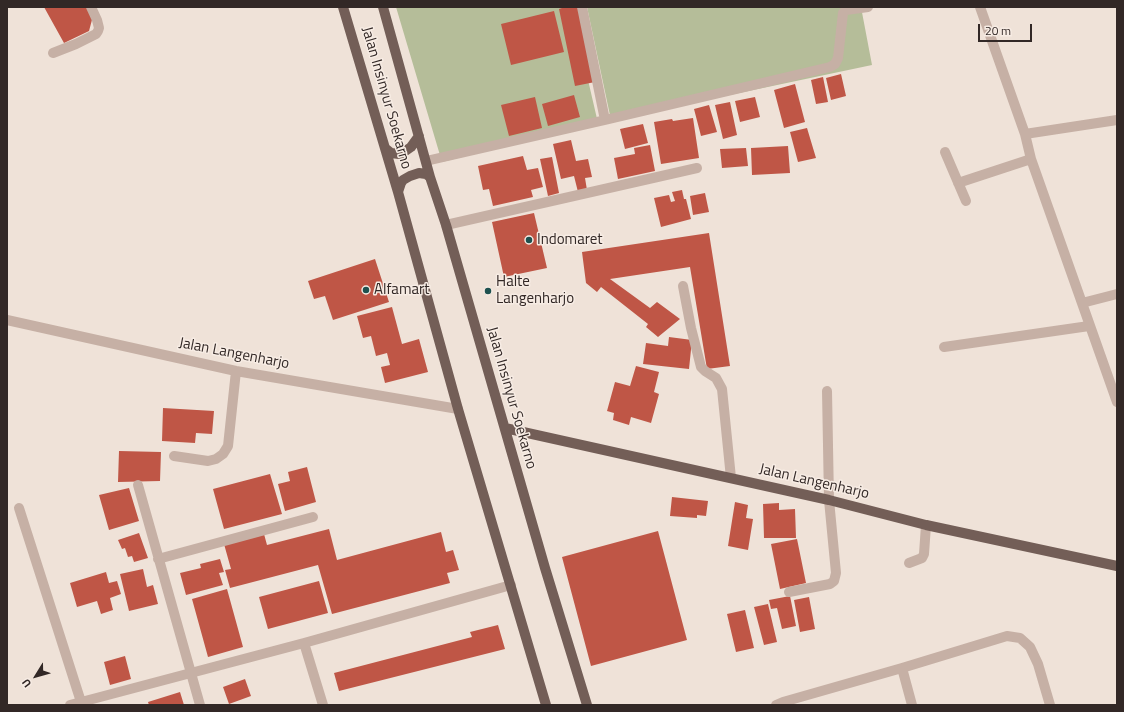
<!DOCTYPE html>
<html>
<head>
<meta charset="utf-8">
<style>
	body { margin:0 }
	#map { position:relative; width:1124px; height:712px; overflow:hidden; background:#efe2d8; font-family:"Titillium Web",sans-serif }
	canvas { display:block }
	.frame { position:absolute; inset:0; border:8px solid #322826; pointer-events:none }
	.north { position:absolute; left:16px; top:656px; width:40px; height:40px; -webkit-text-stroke:3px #f7ece4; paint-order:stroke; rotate:233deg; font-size:11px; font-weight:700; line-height:16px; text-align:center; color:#322826 }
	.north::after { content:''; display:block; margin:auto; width:14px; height:18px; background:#322826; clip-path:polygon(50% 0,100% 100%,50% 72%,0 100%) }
	.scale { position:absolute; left:978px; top:24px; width:54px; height:18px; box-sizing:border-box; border:2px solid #322826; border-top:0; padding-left:5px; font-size:12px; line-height:14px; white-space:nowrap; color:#322826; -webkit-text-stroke:3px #f7ece4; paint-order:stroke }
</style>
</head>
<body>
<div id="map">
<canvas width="1124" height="712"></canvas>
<div class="frame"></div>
<div class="north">U</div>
<div class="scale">20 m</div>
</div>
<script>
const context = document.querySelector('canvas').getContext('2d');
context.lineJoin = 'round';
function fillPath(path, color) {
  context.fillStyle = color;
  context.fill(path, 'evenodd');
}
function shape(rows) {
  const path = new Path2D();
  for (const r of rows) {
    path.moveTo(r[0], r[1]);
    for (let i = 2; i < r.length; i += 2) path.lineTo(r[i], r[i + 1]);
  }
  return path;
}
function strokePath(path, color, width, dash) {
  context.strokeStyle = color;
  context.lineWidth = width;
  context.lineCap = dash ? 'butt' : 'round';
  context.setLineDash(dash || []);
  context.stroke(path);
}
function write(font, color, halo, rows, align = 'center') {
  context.font = font + ' "Titillium Web",sans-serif';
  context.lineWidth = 3;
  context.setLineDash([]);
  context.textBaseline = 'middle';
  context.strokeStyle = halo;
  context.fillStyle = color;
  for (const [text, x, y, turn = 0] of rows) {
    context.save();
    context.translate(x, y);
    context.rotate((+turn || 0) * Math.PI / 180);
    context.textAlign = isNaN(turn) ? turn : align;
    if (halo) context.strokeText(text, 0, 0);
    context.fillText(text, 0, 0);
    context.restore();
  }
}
fillPath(shape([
	[396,7,571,7,598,123,442,162],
	[587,7,861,7,872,65,611,120]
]), '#b5bd99');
fillPath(shape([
	[44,7,88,7,93,16,89,31,64,43],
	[562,7,579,7,595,82,575,86,559,9,562,8],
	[554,11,564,52,511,65,501,24],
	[841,74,846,96,831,100,826,78],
	[823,77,828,102,816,104,811,80],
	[795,84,805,122,784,128,774,90],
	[574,95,580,117,548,126,542,104],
	[535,97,542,128,509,136,501,105],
	[755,97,760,117,740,122,735,101],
	[730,102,737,135,723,139,715,105],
	[709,105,717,132,701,136,694,109],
	[693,118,699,158,661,164,654,122,672,119,673,121],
	[643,124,648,143,625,149,620,129],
	[807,128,816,158,798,162,790,132],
	[571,140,576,161,588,159,592,177,585,178,587,190,578,192,574,176,561,179,553,144],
	[650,145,655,171,618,179,614,158,635,154,634,148],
	[788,146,790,173,752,175,751,148],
	[746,148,748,166,722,168,720,149],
	[523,156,527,170,538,168,543,187,531,190,533,197,493,206,489,189,483,190,478,166],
	[552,157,559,193,548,196,540,159],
	[682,190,684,199,686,199,691,219,661,227,654,198,669,195,671,202,675,201,672,192],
	[705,193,709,212,693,215,690,196],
	[534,213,547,268,504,277,492,222],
	[709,233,730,366,707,369,690,267,610,279,650,308,657,302,680,319,658,337,646,327,648,324,601,287,597,292,586,283,582,252],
	[375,259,389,302,333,320,325,296,314,299,308,281],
	[392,307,402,344,419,339,428,372,385,383,381,367,390,365,387,353,376,356,371,336,363,338,357,316],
	[669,337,692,340,689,369,643,364,646,343,668,346],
	[636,366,659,372,654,392,659,394,651,423,631,417,629,425,613,420,614,413,607,411,615,382,630,386],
	[163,408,214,411,212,434,196,433,195,443,162,441],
	[119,451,161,452,160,481,118,482],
	[307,467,316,502,285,511,278,484,290,481,288,472],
	[270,474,282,514,224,529,213,489],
	[129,488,139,521,109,530,99,495],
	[672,497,708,501,706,516,697,515,697,518,670,516],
	[735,502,748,505,746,518,753,519,748,550,728,546],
	[779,503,779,510,795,509,796,538,764,538,763,504],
	[329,529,337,560,441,532,446,552,453,550,459,570,447,573,450,583,332,614,318,565,230,588,225,570,231,569,224,544,264,534,267,545],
	[658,531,687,640,591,666,562,557],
	[139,533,148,558,134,562,132,556,128,557,125,548,122,549,118,540],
	[797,539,806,583,780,589,771,544],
	[220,559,224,572,219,573,223,585,186,595,180,573,201,568,200,564],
	[143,569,147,587,153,585,158,604,129,611,120,574],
	[106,572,109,583,117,581,121,594,110,598,113,610,101,614,97,601,77,607,70,583],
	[319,581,328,613,268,629,259,597],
	[227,589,243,647,208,657,192,599],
	[790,596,796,626,782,629,777,608,771,609,769,600],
	[809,597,815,629,800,632,794,600],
	[768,604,777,642,764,645,754,607],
	[745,610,754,648,736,652,727,614],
	[498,625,505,649,339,691,334,673,472,637,470,632],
	[125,656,131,679,110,685,104,662],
	[245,679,251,696,229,704,223,687],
	[180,692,184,705,149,705,148,702]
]), '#bf5646');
strokePath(shape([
	[980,7,1025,134,1031,159,1117,402],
	[53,53,76,44,96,34,98,31,99,28,97,20,91,7],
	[605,120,830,67,835,64,838,58,843,13,846,10,868,7],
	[1025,134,1117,120],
	[945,152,966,201],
	[426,161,605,120,582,7],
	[958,183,1031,159],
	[446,225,697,168],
	[683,286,691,328,701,367,705,371,716,378,722,389,731,478],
	[1082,303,1117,294],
	[7,320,236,371,458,409],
	[944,347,1089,326],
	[174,456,208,461,216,459,223,454,228,446,236,371],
	[138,485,200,705],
	[19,508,82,705],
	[158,559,313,517],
	[909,563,922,558,924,554,926,525],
	[789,592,830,584,834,581,836,573,829,500,827,391],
	[304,643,323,705],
	[902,668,912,705],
	[70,705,304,643,511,585],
	[776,705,783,702,902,668,1007,636,1020,638,1030,647,1038,664,1050,705]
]), '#c6b0a5', 10);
strokePath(shape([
	[343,7,398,192,458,409,546,705],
	[383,7,430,177,446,225,545,568,587,705],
	[385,148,391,153,399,154,401,154,411,147,419,136],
	[398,192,401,183,403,180,410,176,419,173,426,174,430,177],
	[505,428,829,500,926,525,1117,566]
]), '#735e57', 10);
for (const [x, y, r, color] of [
	[529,240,4,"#1e514f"],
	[366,290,4,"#1e514f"],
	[488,291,4,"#1e514f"]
]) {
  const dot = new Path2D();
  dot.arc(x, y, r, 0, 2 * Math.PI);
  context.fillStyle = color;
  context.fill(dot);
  strokePath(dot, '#f7ece4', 1.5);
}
write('15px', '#322826', '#f7ece4', [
	["Jalan Insinyur Soekarno",386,98,74],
	["Jalan Langenharjo",234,354,11],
	["Jalan Insinyur Soekarno",511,398,74],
	["Jalan Langenharjo",814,482,13]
]);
write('15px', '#322826', '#f7ece4', [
	["Indomaret",537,240],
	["Halte",496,282],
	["Langenharjo",496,299],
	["Alfamart",374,290]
], 'left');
</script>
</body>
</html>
